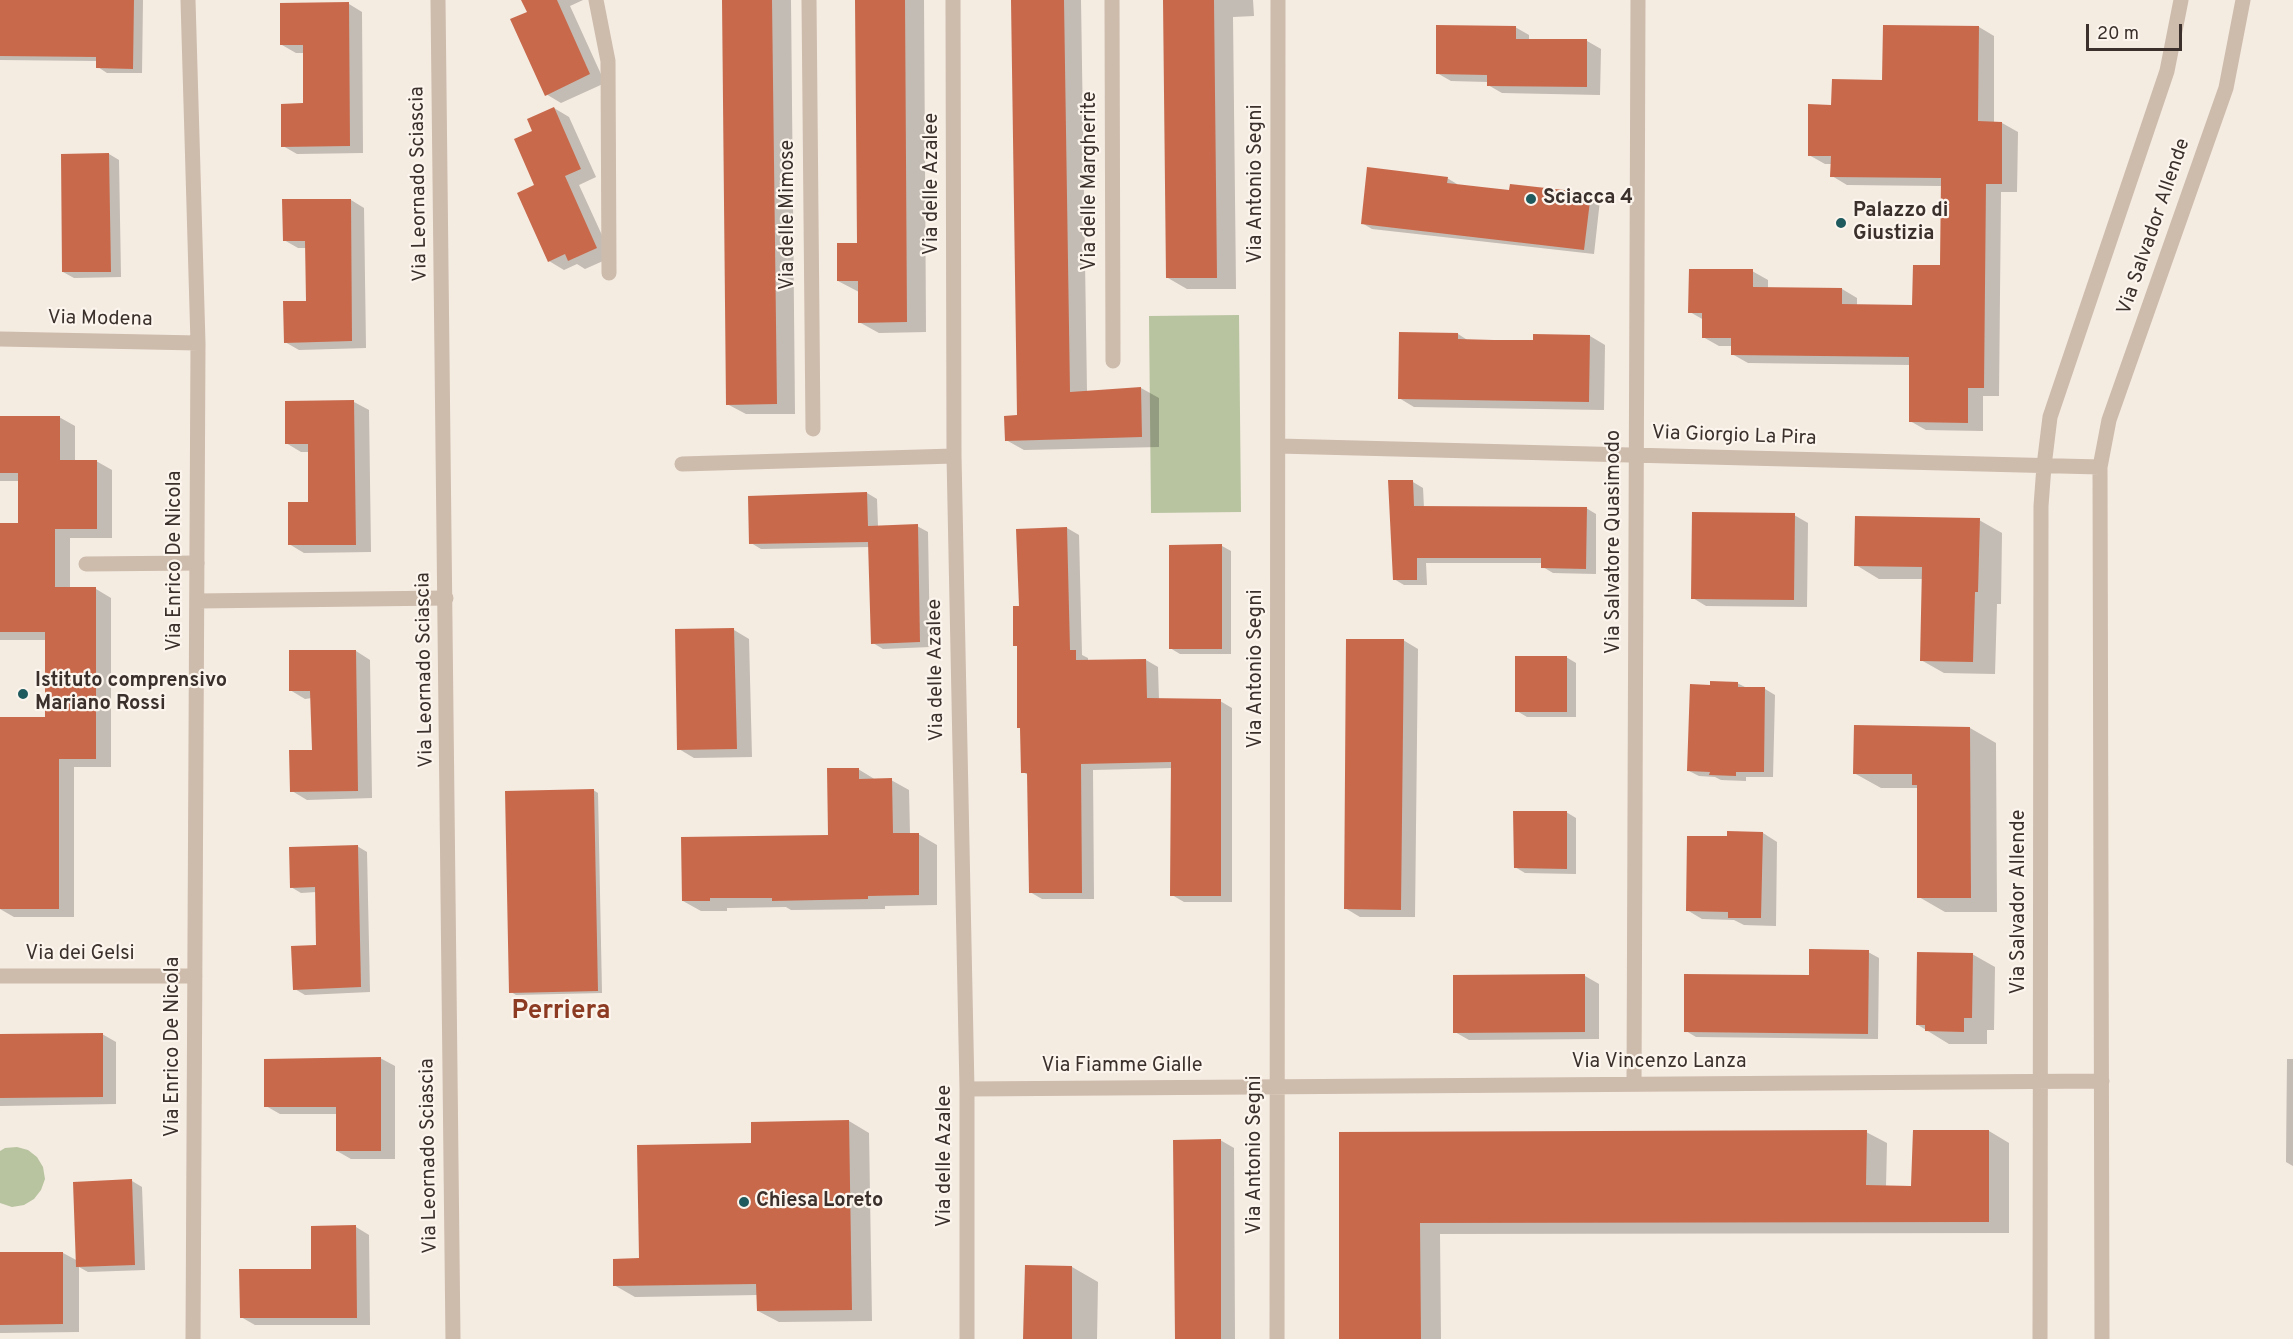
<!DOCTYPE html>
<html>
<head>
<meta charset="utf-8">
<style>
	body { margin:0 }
	#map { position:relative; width:2293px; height:1339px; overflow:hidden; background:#f4ebe1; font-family:Overpass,sans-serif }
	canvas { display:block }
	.scale { position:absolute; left:2086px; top:24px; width:96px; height:27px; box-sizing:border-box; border:3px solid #3b302b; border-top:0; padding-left:8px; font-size:18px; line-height:21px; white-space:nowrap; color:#3b302b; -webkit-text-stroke:4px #fbf5ee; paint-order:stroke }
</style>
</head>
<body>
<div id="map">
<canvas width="2293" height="1339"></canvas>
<div class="scale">20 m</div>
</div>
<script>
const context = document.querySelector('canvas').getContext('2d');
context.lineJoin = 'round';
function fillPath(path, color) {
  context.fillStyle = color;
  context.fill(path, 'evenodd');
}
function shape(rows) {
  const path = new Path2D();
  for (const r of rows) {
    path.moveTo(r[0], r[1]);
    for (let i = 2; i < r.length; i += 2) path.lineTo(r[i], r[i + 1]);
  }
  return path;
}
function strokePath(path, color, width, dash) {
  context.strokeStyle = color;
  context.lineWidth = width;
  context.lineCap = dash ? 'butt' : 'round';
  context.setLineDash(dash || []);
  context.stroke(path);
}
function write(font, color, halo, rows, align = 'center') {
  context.font = font + ' Overpass,sans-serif';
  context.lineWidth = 4.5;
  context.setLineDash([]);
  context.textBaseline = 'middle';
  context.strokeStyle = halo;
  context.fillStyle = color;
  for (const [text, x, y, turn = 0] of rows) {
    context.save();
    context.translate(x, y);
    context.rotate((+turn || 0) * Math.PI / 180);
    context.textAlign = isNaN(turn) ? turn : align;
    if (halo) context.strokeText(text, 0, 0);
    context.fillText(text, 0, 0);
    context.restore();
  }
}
fillPath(shape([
	[1239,315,1241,512,1151,513,1149,316],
	[17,1147,28,1150,37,1157,43,1167,45,1179,41,1190,34,1199,24,1205,12,1207,0,1203,0,1151,5,1148]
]), '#b8c4a0');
fillPath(shape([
	[0,0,143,0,142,73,107,73,98,67,98,61,0,60],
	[523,0,583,0,570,6,605,83,561,103,546,94,529,13],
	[723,0,791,0,795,414,746,414,727,404],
	[857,0,924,0,926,332,879,333,859,322,859,292,838,281,859,245],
	[1012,0,1081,0,1087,392,1141,388,1159,398,1159,447,1024,450,1006,440,1018,417],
	[1165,0,1253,0,1254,16,1233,17,1236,289,1187,289,1168,278],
	[349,4,362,12,363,153,297,154,283,146,305,105,305,53,296,53,282,45],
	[1515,27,1529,35,1529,41,1587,41,1601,49,1600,95,1502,93,1488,85,1488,82,1451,81,1437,73],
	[1979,27,1994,36,1994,123,2002,123,2018,132,2017,192,2001,192,1999,396,1983,396,1983,431,1926,430,1910,421,1911,365,1748,363,1732,354,1732,346,1719,346,1703,337,1704,320,1690,312,1752,271,1768,280,1768,288,1842,289,1857,298,1857,306,1914,307,1941,267,1942,186,1847,185,1832,176,1832,164,1825,164,1809,155,1833,106,1883,81],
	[554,108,569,117,596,177,579,185,612,257,585,269,577,264,564,270,549,261,536,186,534,132],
	[109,154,119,160,121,277,74,278,63,272],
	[1447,178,1457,184,1457,186,1511,192,1590,194,1600,200,1594,254,1372,229,1362,223],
	[351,200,364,208,366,348,299,350,285,342,307,302,307,248,298,248,284,240],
	[1458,334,1469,341,1534,342,1590,336,1605,345,1604,410,1414,407,1399,398],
	[354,402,369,410,371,552,304,553,289,544,310,504,310,452,301,452,286,443],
	[0,417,59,417,75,426,75,461,96,461,112,470,112,538,70,538,70,589,96,589,111,598,111,767,74,767,74,917,14,917,0,909,0,718,47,718,47,640,0,640,0,524,20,524,20,481,0,481],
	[1413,482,1423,488,1424,508,1586,508,1596,514,1596,574,1553,573,1543,567,1543,563,1426,563,1427,585,1404,585,1394,579],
	[867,493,877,499,878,527,917,526,928,532,930,647,883,649,873,643,870,547,761,549,751,543],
	[1794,515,1808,523,1807,607,1706,606,1693,598],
	[1979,520,2002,533,2001,604,1997,604,1995,674,1944,673,1921,660,1923,579,1879,579,1856,565],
	[1067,528,1079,535,1082,655,1088,658,1088,661,1146,660,1158,667,1159,700,1220,701,1232,708,1232,902,1184,902,1172,895,1173,768,1093,770,1094,899,1042,899,1030,892,1028,775,1023,772,1019,647,1015,645,1021,607],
	[1222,546,1231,551,1231,654,1180,654,1170,648],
	[734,630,749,639,752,757,694,758,679,749],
	[1403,640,1418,649,1415,917,1360,917,1345,908],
	[356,651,370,660,372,798,307,800,292,791,313,751,312,698,305,699,290,690],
	[1566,657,1576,663,1576,717,1527,717,1517,711],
	[1737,683,1747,688,1765,689,1775,695,1773,777,1746,777,1746,781,1721,780,1715,777,1699,776,1689,771,1712,686],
	[1970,728,1996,743,1997,912,1945,912,1919,897,1919,788,1881,788,1854,773],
	[858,769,876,780,891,780,909,790,910,834,918,834,937,845,937,905,885,906,885,909,791,910,786,907,727,908,727,911,701,911,683,901,830,836],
	[593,790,598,793,602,993,516,995,511,992],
	[1566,812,1576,818,1576,874,1525,873,1515,867],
	[1763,833,1777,842,1776,926,1744,925,1734,920,1702,919,1687,910,1729,838],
	[357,846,367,852,370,992,305,995,295,989,318,947,316,892,301,893,291,887],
	[1868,952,1879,958,1878,1039,1696,1037,1686,1031],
	[1972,954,1995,967,1994,1030,1987,1030,1987,1044,1949,1044,1918,1025],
	[1454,976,1585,976,1599,984,1599,1039,1469,1040,1455,1032],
	[102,1034,116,1042,116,1104,0,1106,0,1035],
	[380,1058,395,1066,395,1159,351,1159,337,1151,337,1114,280,1114,266,1106],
	[2287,1059,2293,1059,2293,1166,2286,1162],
	[849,1121,869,1133,872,1321,779,1322,758,1311,758,1295,635,1297,614,1285,753,1144],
	[1989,1131,2009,1143,2009,1233,1440,1234,1441,1339,1341,1339,1340,1133,1866,1132,1887,1143,1886,1186,1912,1187],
	[1220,1140,1234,1148,1235,1339,1177,1339],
	[132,1181,142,1187,145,1270,88,1272,79,1267,79,1332,0,1333,0,1253,63,1253,78,1261],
	[356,1227,369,1235,370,1325,255,1325,241,1317,313,1270],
	[1072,1267,1098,1282,1097,1339,1024,1339]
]), '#0003');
fillPath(shape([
	[0,0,134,0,133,69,96,68,96,57,0,56],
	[521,0,557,0,590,74,545,96,510,19,527,12],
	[722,0,772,0,777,404,726,405],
	[855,0,905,0,907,322,858,323,858,281,837,281,837,243,857,243],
	[1011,0,1064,0,1070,392,1141,387,1142,437,1005,441,1004,416,1017,415],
	[1163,0,1214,0,1217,278,1166,278],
	[349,2,350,146,281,147,281,104,303,103,303,45,280,45,280,3],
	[1436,25,1516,26,1516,39,1587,39,1587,87,1487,86,1487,75,1436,74],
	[1883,25,1979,26,1978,121,2002,122,2002,184,1986,184,1984,388,1968,388,1968,423,1909,422,1909,357,1731,355,1731,338,1702,338,1702,313,1688,313,1689,269,1753,269,1753,287,1842,288,1842,304,1912,305,1913,265,1940,265,1941,178,1830,177,1831,156,1808,156,1808,104,1831,105,1832,79,1882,80],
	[554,107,581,169,565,176,597,248,568,261,565,254,548,262,517,193,534,185,514,139,532,131,527,119],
	[109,153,111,272,62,272,61,154],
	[1367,167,1448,177,1447,183,1482,187,1509,190,1510,184,1591,193,1584,250,1361,224],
	[282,199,351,199,352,341,284,343,283,301,306,301,305,241,283,241],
	[1399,332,1458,333,1458,339,1494,340,1533,340,1533,334,1590,335,1589,402,1398,399],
	[354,400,356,545,288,545,288,502,308,502,308,444,285,444,285,401],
	[0,416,60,416,60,460,97,460,97,529,55,529,55,587,96,587,96,759,59,759,59,909,0,909,0,717,45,717,45,632,0,632,0,523,18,523,18,473,0,473],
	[1388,480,1413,480,1414,506,1587,507,1586,569,1541,568,1541,558,1417,558,1417,580,1393,580],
	[867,492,868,526,918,524,920,642,871,644,868,542,749,544,748,496],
	[1692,512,1795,513,1794,600,1691,599],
	[1855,516,1980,518,1978,592,1975,592,1973,662,1920,661,1922,567,1854,566],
	[1067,527,1070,650,1076,650,1076,660,1146,659,1147,698,1221,699,1221,896,1170,896,1171,762,1081,764,1082,893,1029,893,1027,773,1021,773,1020,728,1017,728,1017,646,1013,646,1013,606,1019,606,1016,529],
	[1222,544,1222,649,1169,649,1169,545],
	[734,628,737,749,677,750,675,629],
	[1346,639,1404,639,1401,910,1344,909],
	[289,650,356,650,358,791,290,792,289,750,312,750,310,691,289,691],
	[1515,656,1567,656,1567,712,1515,712],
	[1710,681,1738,682,1738,687,1765,687,1764,772,1736,772,1736,776,1709,775,1710,772,1687,771,1690,684,1710,685],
	[1854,725,1970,727,1971,898,1917,898,1917,785,1912,785,1912,774,1853,774],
	[827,768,859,768,859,779,892,778,893,833,919,833,919,895,868,896,868,899,772,901,772,898,710,898,710,901,682,901,681,837,828,835],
	[594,789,598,991,509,993,505,791],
	[1513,811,1567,811,1567,869,1514,868],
	[1727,831,1763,832,1761,918,1728,918,1728,912,1686,911,1687,836,1727,836],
	[358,845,361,987,293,990,291,946,316,945,315,887,290,888,289,847],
	[1809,949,1869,950,1868,1034,1684,1032,1684,974,1809,975],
	[1917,952,1973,953,1972,1018,1964,1018,1964,1032,1925,1031,1925,1025,1916,1025],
	[1585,974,1585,1032,1453,1033,1453,975],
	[103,1033,103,1097,0,1098,0,1034],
	[381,1057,381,1151,336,1151,336,1107,264,1107,264,1059],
	[849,1120,852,1310,757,1311,756,1284,613,1286,613,1259,639,1258,637,1145,751,1143,751,1122],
	[1867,1130,1866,1185,1911,1186,1913,1130,1989,1130,1989,1222,1420,1223,1421,1339,1339,1339,1339,1132],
	[1221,1139,1221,1339,1175,1339,1173,1140],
	[132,1179,135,1265,76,1267,73,1182],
	[356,1225,357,1318,240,1318,239,1269,311,1269,311,1226],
	[0,1252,63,1252,63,1324,0,1325],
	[1025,1265,1072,1266,1072,1339,1023,1339]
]), '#c8694b');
strokePath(shape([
	[596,0,608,61,609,273],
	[86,564,197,563]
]), '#cdbbac', 15);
strokePath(shape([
	[188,0,198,343,193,1339],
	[809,0,813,429],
	[953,0,954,456,967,1089,967,1339],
	[1112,0,1113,361],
	[0,339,198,343],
	[1278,446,2100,467],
	[682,464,954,456],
	[197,601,446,598],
	[0,976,195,976],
	[1634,1084,1638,0],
	[967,1089,2102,1081],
	[1277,1339,1278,0],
	[2040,1339,2041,506,2044,466,2050,417,2167,71,2181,0],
	[2102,1339,2100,467,2109,420,2226,88,2243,0]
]), '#cdbbac', 15);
strokePath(shape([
	[438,0,453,1339]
]), '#cdbbac', 15);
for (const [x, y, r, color] of [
	[1531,199,6,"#1f5a5e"],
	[1841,223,6,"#1f5a5e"],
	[23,694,6,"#1f5a5e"],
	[744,1202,6,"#1f5a5e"]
]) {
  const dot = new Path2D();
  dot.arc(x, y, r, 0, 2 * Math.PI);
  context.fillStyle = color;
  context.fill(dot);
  strokePath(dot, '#fbf5ee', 2);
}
write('20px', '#3b302b', '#fbf5ee', [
	["Via delle Margherite",1091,181,-90],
	["Via Leornado Sciascia",420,184,-91],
	["Via delle Azalee",933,184,-90],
	["Via Antonio Segni",1257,184,-90],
	["Via delle Mimose",789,215,-90],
	["Via Salvador Allende",2155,227,-71],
	["Via Modena",100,320,1],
	["Via Giorgio La Pira",1734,437,2],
	["Via Salvatore Quasimodo",1615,542,-90],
	["Via Enrico De Nicola",176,561,-90],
	["Via Antonio Segni",1257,669,-90],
	["Via Leornado Sciascia",426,670,-91],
	["Via delle Azalee",937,670,-91],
	["Via Salvador Allende",2020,902,-90],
	["Via dei Gelsi",80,955],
	["Via Enrico De Nicola",174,1047,-90],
	["Via Vincenzo Lanza",1659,1063],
	["Via Fiamme Gialle",1122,1067],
	["Via Antonio Segni",1256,1155,-90],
	["Via Leornado Sciascia",430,1156,-91],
	["Via delle Azalee",946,1156,-90]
]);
write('bold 20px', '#3b302b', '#fbf5ee', [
	["Sciacca 4",1543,199],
	["Palazzo di",1853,212],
	["Giustizia",1853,235],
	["Istituto comprensivo",35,682],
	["Mariano Rossi",35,705],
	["Chiesa Loreto",756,1202]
], 'left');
write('bold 26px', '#8c3b22', '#fbf5ee', [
	["Perriera",561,1013]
]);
</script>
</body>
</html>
